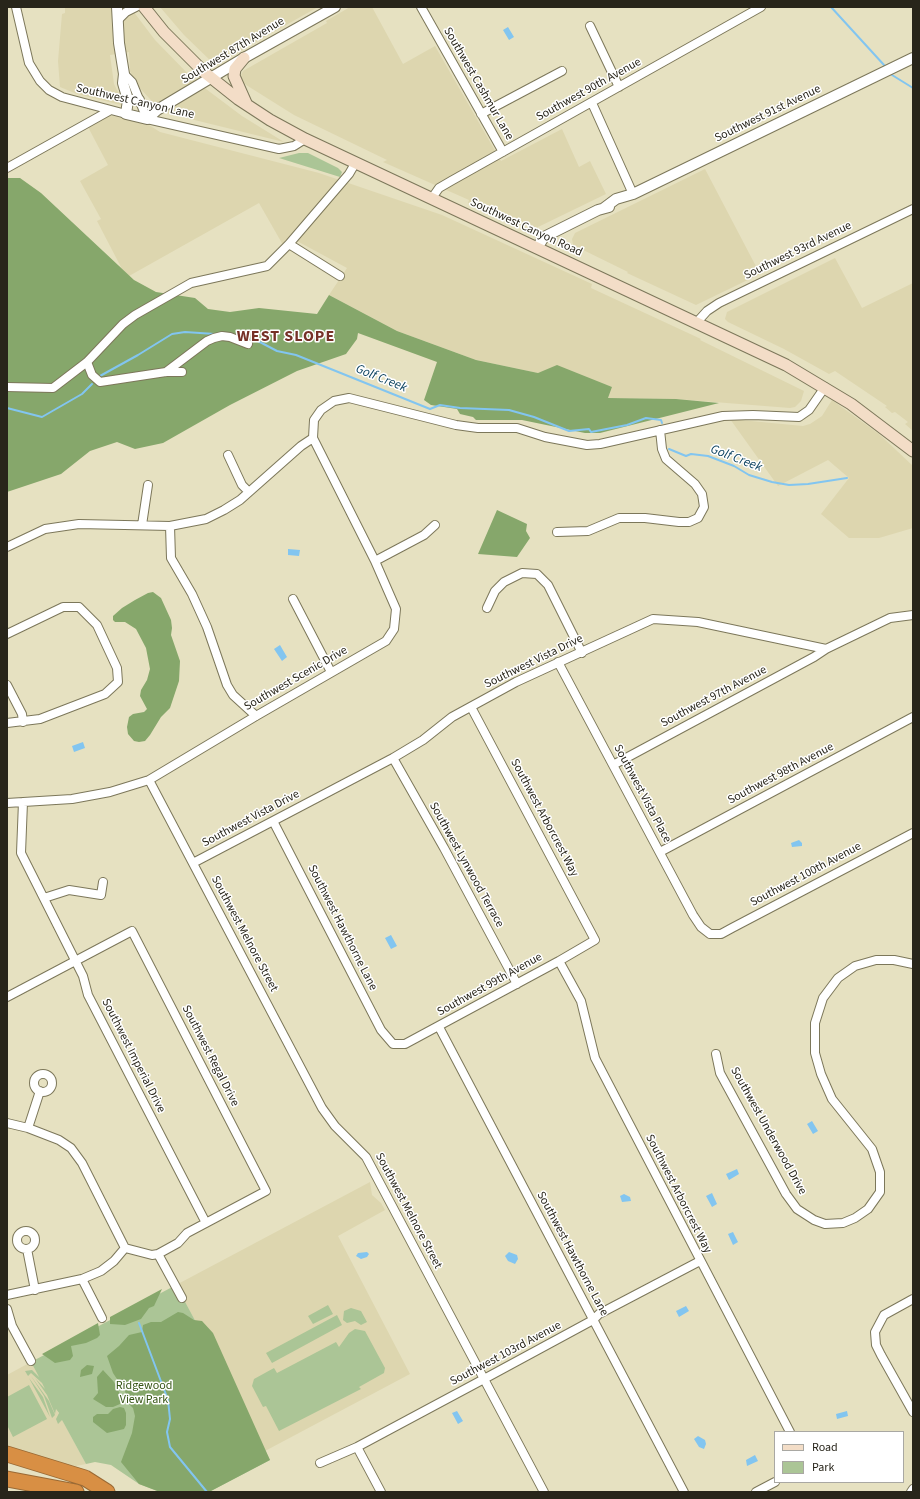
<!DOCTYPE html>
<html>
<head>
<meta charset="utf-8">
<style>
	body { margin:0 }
	#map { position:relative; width:920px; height:1499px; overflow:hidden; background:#e6e1c1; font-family:"Source Sans 3",sans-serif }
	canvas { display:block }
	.frame { position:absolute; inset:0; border:8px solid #28251a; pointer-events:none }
	.legend { position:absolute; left:774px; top:1431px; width:130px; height:52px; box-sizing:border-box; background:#fff; border:1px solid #a9a8a3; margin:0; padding:5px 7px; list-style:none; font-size:12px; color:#28251a }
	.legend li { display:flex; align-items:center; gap:8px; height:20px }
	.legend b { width:20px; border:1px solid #a9a8a3 }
</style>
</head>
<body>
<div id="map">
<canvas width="920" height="1499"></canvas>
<div class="frame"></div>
<ul class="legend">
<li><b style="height:5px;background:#f3ddc7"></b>Road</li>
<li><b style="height:11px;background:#abc596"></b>Park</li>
</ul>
</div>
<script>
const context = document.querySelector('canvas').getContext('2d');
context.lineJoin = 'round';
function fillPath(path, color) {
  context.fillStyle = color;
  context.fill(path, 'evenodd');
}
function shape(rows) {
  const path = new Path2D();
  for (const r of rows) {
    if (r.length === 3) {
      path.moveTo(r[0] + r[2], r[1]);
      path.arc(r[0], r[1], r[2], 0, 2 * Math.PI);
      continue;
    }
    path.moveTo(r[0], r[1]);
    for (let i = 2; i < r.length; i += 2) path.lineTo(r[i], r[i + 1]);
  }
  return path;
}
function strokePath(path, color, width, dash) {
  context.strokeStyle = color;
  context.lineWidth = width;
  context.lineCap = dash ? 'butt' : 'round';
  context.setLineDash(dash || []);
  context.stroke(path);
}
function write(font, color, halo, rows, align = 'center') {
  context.font = font + ' "Source Sans 3",sans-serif';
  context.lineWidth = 3;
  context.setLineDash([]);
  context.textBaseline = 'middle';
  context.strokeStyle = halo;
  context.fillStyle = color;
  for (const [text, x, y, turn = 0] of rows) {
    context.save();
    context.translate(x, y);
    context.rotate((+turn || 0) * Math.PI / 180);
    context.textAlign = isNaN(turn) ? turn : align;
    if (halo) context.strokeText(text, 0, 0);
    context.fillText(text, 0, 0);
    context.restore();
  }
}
fillPath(shape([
	[65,7,130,7,155,40,194,80,242,116,284,142,162,112,136,84,130,71,129,52,110,55,114,84,125,106,77,94,60,87,58,61,62,14,65,13],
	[160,7,318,7,215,65,184,35],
	[350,7,372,7,403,64,435,46,501,161,562,129,579,167,590,161,606,194,536,228,499,212,494,214,468,203,469,200,383,162,387,160,294,115,243,83,240,77,243,71,327,23,326,21],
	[109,115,149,125,160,132,319,173,442,215,592,284,591,288,701,339,700,340,804,391,801,401,795,407,790,408,676,399,608,398,612,387,551,369,538,373,476,360,397,331,329,295,347,268,297,241,302,235,294,231,283,245,259,203,129,276,122,269,97,221,101,219,80,181,108,165,88,127],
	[705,169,760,274,696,305,627,273,628,272,573,245,572,239,575,233],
	[835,258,862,308,913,283,913,431,905,424,908,422,895,412,892,413,885,407,887,406,835,371,829,374,784,349,728,322,725,319,727,312],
	[832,400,879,434,913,466,913,528,879,538,849,538,821,514,849,478,828,460,778,486,730,419,803,426,810,424,822,416],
	[370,1182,372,1195,381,1203,385,1210,338,1236,410,1374,265,1451,176,1285],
	[31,1362,86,1464,76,1466,64,1464,7,1446,7,1375]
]), '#ddd6af');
fillPath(shape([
	[299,153,308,153,338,168,342,172,340,177,279,158],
	[176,1285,270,1460,209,1492,160,1492,139,1484,111,1465,95,1462,86,1464,62,1420,58,1424,56,1419,59,1413,56,1409,55,1414,47,1395,35,1378,45,1389,42,1383,31,1373,28,1376,25,1371,32,1370,39,1377,31,1362],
	[328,1305,333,1314,313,1324,308,1316],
	[351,1308,361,1311,367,1322,361,1325,355,1321,347,1323,343,1320,344,1311],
	[337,1315,342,1325,272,1363,266,1353],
	[355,1329,365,1331,385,1368,384,1373,359,1387,361,1389,279,1431,266,1406,263,1407,252,1386,254,1379,274,1368,277,1373,336,1342,339,1347,349,1333],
	[31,1376,49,1401,55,1415,52,1418,44,1396],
	[29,1378,43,1397,50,1417],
	[29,1385,47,1419,13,1437,7,1425,7,1397]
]), '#abc596');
fillPath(shape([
	[7,178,20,178,41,193,134,280,156,292,195,298,208,309,230,312,259,308,317,314,329,295,397,331,476,360,538,373,557,365,612,387,608,398,676,399,719,403,600,433,585,433,522,420,476,420,473,417,460,414,457,409,431,405,424,400,437,362,358,333,357,339,346,354,297,371,230,405,163,443,135,449,117,442,90,451,61,474,7,492],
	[497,510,527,524,526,531,530,538,517,557,478,554],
	[153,592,161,598,171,620,172,628,171,635,180,661,179,681,170,708,161,717,150,735,145,741,139,742,134,741,128,734,127,727,129,717,133,714,144,712,147,709,140,696,141,690,147,680,150,669,146,648,136,629,125,622,115,622,113,620,113,616,122,608,135,600,148,593],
	[162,1289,154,1306,149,1308,141,1319,125,1325,110,1324,110,1317],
	[178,1312,183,1313,194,1320,202,1321,213,1333,270,1460,209,1492,160,1492,139,1484,121,1462,132,1433,135,1416,133,1408,128,1403,125,1391,113,1373,107,1356,119,1346,129,1335,142,1332,143,1325,151,1322,161,1322],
	[98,1323,100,1335,97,1338,86,1343,71,1346,73,1356,70,1360,55,1363,42,1354],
	[87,1365,94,1366,92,1374,80,1377,81,1370],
	[103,1370,114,1382,121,1396,120,1404,113,1407,106,1407,93,1399,98,1393,97,1377],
	[120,1407,124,1408,126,1413,126,1425,124,1429,107,1433,93,1422,93,1417,97,1414,108,1414,113,1409]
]), '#86a76b');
fillPath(shape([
	[508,27,514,37,509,40,503,30],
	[288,549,300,550,299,556,288,555],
	[280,645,287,657,282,661,274,649],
	[83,742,85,748,74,752,72,746],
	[799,840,802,843,802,846,792,847,791,843],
	[391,935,397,946,391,949,385,938],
	[812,1121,818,1131,813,1134,807,1124],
	[737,1169,739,1174,729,1180,726,1174],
	[712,1193,717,1204,712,1207,706,1196],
	[624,1194,630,1197,631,1201,622,1202,620,1196],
	[733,1232,738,1242,733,1245,728,1234],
	[367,1252,369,1254,367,1257,361,1259,356,1256,358,1253],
	[509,1252,517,1255,518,1259,515,1264,508,1261,505,1256],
	[686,1306,689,1311,679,1317,676,1311],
	[457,1411,463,1421,458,1424,452,1413],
	[847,1411,848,1416,837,1419,836,1414],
	[698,1436,705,1440,706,1444,704,1449,699,1447,694,1439],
	[755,1455,758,1461,747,1466,746,1460]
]), '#82c5f0');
strokePath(shape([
	[831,7,884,65],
	[892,75,913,88],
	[247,340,256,340,277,351,296,355,430,409,440,405,460,408,509,410,534,417,569,431,589,429,591,432,627,425,646,418,661,420,662,423],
	[100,376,138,355,172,334,185,332,215,334],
	[7,408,42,417,82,394,92,384],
	[669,449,686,456,691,454,708,456,734,466,749,475,772,482,789,485,808,484,847,478],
	[139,1323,168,1400,170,1419,167,1432,170,1447,207,1492]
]), '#82c5f0', 2);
const minor = shape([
	[16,7,29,63,40,81,49,90,62,97,126,114],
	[421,7,503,152],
	[118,20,126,12,136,7],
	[590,26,619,87],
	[124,74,132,82,147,119,279,149,294,146,305,139],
	[592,103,633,194],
	[481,114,562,71],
	[7,168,109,111],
	[432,198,439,188,451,181,761,7],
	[289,244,340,276],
	[698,321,707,311,719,303,913,209],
	[87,362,92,375,100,382,166,372,182,372],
	[166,372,207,341,214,338,222,336,230,337,248,344],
	[7,387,53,388,87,362,123,324,135,315,191,283,267,266,289,244,349,174,356,162],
	[228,455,242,485,249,492],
	[142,525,148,485],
	[170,526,171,558,192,594,207,627,227,685,233,695,256,716],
	[557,532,588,531,619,518,645,518,679,522,689,522,698,518,704,507,702,494,695,484,666,459,662,449,660,430],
	[7,547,45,529,79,524,170,526,206,519,224,510,240,500,301,446,313,438],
	[375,561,424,535,435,525],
	[293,599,331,672],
	[487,608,495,591,504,582,522,573,537,574,548,585,582,653],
	[7,634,63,607,79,607,97,625,117,668,118,682,105,694,40,719,7,723],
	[558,662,693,915,701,927,710,934,721,934,732,928,913,833],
	[7,685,22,714,23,722],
	[393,758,444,848,517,984],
	[613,765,814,657,826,649],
	[149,780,322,1108,335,1126,366,1157,544,1492],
	[23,802,21,853,83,976,88,995,206,1223],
	[7,803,72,799,110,792,149,780,256,716,386,641,394,629,396,609,375,561,313,438,314,420,321,410,334,401,349,398,456,425,478,428,517,428,545,437,587,445,600,444,723,416,753,415,799,417,809,410,825,387],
	[273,821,381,1030,393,1044,405,1044,559,961,595,940,471,707],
	[660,852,913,717],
	[193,863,393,758,423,740,452,717,516,682,653,619,698,622,826,649,890,618,913,615],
	[44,898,69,890,101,895,103,882],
	[559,961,581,1001,595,1058,790,1432],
	[7,997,132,931,266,1191,187,1233,178,1243,158,1254,152,1255,125,1248],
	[439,1027,684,1492],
	[716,1054,720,1073,786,1194,797,1209,814,1220,825,1224,843,1223,855,1218,868,1209,880,1192,880,1172,872,1149,832,1099,821,1074,815,1053,815,1023,823,998,838,978,855,966,876,960,894,960,913,964],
	[43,1083,9],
	[7,1123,28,1128,59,1140,71,1148,82,1163,125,1248],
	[28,1128,40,1091],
	[26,1240,9],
	[27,1249,35,1290],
	[158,1254,182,1298],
	[82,1279,102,1318],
	[7,1295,82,1279,101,1271,114,1261,125,1248],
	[913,1299,884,1315,875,1332,876,1345,881,1355,913,1412],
	[7,1309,12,1326,31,1361],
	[357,1447,381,1492],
	[320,1463,357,1447,484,1379,593,1320,599,1314,700,1261],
	[756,1492,775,1482],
	[911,1492,913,1489]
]);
const tertiary = shape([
	[117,7,119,43,124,74,123,83,128,100,126,114,147,119,157,110,244,58,335,7],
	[128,100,139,100],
	[604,208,616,199,633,194,913,58],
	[537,248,544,237,598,210,609,207]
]);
const secondary = shape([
	[144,7,164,32,204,72,238,99,270,120,305,139,786,365,851,404,913,451],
	[244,58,235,69,234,76,246,103]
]);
const motorway = shape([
	[7,1454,85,1478,107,1492],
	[7,1479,76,1492]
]);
strokePath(minor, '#7c775a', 10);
strokePath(tertiary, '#7c775a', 12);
strokePath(secondary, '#7c775a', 13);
strokePath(motorway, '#9a6a35', 17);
strokePath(minor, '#fff', 8);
strokePath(tertiary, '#fff', 10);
strokePath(secondary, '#f3ddc7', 11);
strokePath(motorway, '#d88f44', 15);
write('12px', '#28251a', '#fff', [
	["Southwest 87th Avenue",233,51,-31],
	["Southwest Cashmur Lane",478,84,60],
	["Southwest 90th Avenue",589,90,-29],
	["Southwest Canyon Lane",135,102,13],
	["Southwest 91st Avenue",768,114,-26],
	["Southwest Canyon Road",526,228,25],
	["Southwest 93rd Avenue",798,251,-26],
	["Southwest Vista Drive",534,662,-26],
	["Southwest Scenic Drive",296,679,-30],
	["Southwest 97th Avenue",714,697,-28],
	["Southwest 98th Avenue",781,774,-28],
	["Southwest Vista Place",642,794,62],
	["Southwest Arborcrest Way",544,818,62],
	["Southwest Vista Drive",251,819,-28],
	["Southwest Lynwood Terrace",466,865,61],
	["Southwest 100th Avenue",806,875,-28],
	["Southwest Hawthorne Lane",342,928,63],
	["Southwest Melnore Street",244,934,62],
	["Southwest 99th Avenue",490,985,-29],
	["Southwest Imperial Drive",133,1056,63],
	["Southwest Regal Drive",210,1056,63],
	["Southwest Underwood Drive",768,1131,61],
	["Southwest Arborcrest Way",678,1194,63],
	["Southwest Melnore Street",408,1211,62],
	["Southwest Hawthorne Lane",572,1254,62],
	["Southwest 103rd Avenue",506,1354,-28]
]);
write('12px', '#365515', '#fff', [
	["Ridgewood",144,1386],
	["View Park",144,1400]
]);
write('italic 13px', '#0d4360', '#fff', [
	["Golf Creek",381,379,22],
	["Golf Creek",736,459,21]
]);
context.letterSpacing = '1px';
write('bold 16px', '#763127', '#fff', [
	["WEST SLOPE",286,337]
]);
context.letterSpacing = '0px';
</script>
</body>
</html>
